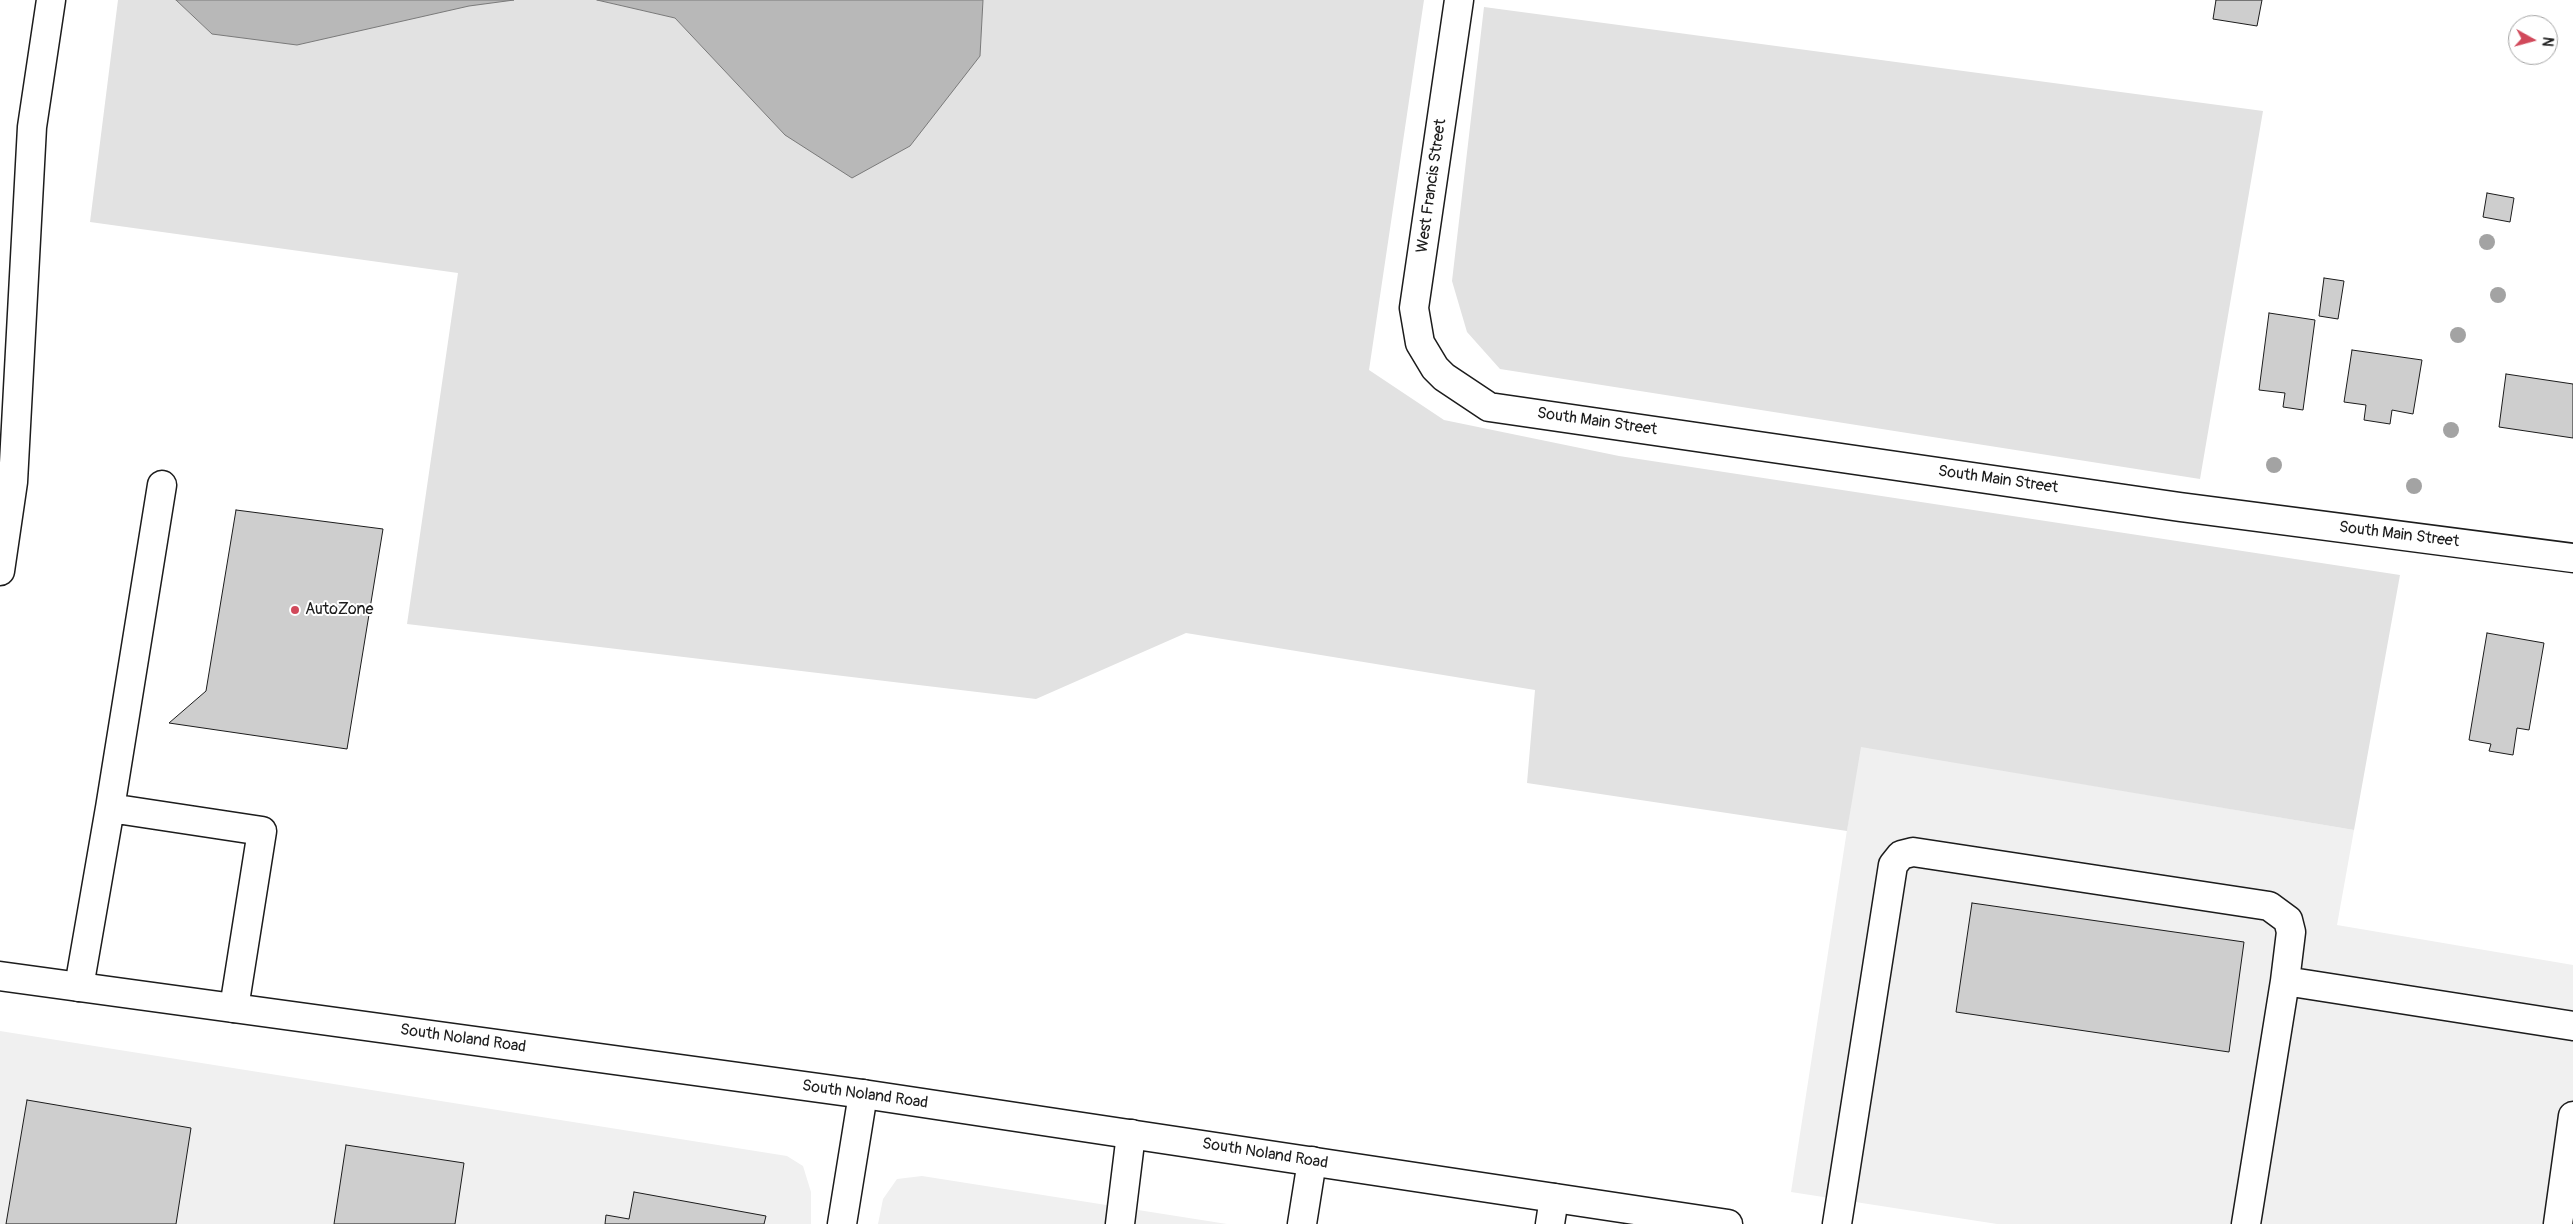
<!DOCTYPE html>
<html>
<head>
<meta charset="utf-8">
<style>
	body { margin:0 }
	#map { position:relative; width:2573px; height:1224px; overflow:hidden; background:#fff; font-family:Pangolin,sans-serif }
	canvas { display:block }
	.north { position:absolute; left:2508px; top:15px; width:50px; height:50px; box-sizing:border-box; background:#fff; border:1px solid #a4a4a4; border-radius:50%; rotate:97deg; font-size:14px; font-weight:700; line-height:20px; text-align:center; color:#1c1c1c }
	.north::after { content:''; display:block; margin:auto; width:18px; height:22px; background:#d1495b; clip-path:polygon(50% 0,100% 100%,50% 72%,0 100%) }
</style>
</head>
<body>
<div id="map">
<canvas width="2573" height="1224"></canvas>
<div class="north">N</div>
</div>
<script>
const context = document.querySelector('canvas').getContext('2d');
context.lineJoin = 'round';
function fillPath(path, color) {
  context.fillStyle = color;
  context.fill(path, 'evenodd');
}
function shape(rows) {
  const path = new Path2D();
  for (const r of rows) {
    path.moveTo(r[0], r[1]);
    for (let i = 2; i < r.length; i += 2) path.lineTo(r[i], r[i + 1]);
  }
  return path;
}
function strokePath(path, color, width, dash) {
  context.strokeStyle = color;
  context.lineWidth = width;
  context.lineCap = dash ? 'butt' : 'round';
  context.setLineDash(dash || []);
  context.stroke(path);
}
function write(font, color, halo, rows, align = 'center') {
  context.font = font + ' Pangolin,sans-serif';
  context.lineWidth = 4;
  context.setLineDash([]);
  context.textBaseline = 'middle';
  context.strokeStyle = halo;
  context.fillStyle = color;
  for (const [text, x, y, turn = 0] of rows) {
    context.save();
    context.translate(x, y);
    context.rotate((+turn || 0) * Math.PI / 180);
    context.textAlign = isNaN(turn) ? turn : align;
    if (halo) context.strokeText(text, 0, 0);
    context.fillText(text, 0, 0);
    context.restore();
  }
}
fillPath(shape([
	[1860,746,2354,830,2337,925,2573,965,2573,1224,1997,1224,1791,1192],
	[0,1031,787,1156,803,1166,811,1192,811,1224,0,1224],
	[922,1176,1227,1224,878,1224,883,1199,897,1179]
]), '#f0f0f0');
fillPath(shape([
	[118,0,176,0,212,34,514,0,597,0,675,18,785,135,980,56,983,0,1424,0,1369,370,1444,420,1619,456,2400,575,2354,830,1861,747,1847,831,1527,783,1535,690,1186,633,1036,699,407,624,458,273,90,222],
	[1484,7,2263,111,2200,479,1500,369,1467,332,1452,281]
]), '#e2e2e2');
const water = shape([
	[176,0,514,0,469,6,297,45,212,34,176,0],
	[597,0,983,0,980,56,910,146,852,178,785,135,675,18,597,0]
]);
fillPath(water, '#b8b8b8');
strokePath(water, '#7a7a7a', 1);
const building = shape([
	[2216,0,2262,0,2257,26,2213,19,2216,0],
	[2487,193,2514,198,2510,222,2483,217,2487,193],
	[2324,278,2344,281,2338,319,2319,316,2324,278],
	[2269,313,2315,320,2303,410,2283,407,2285,393,2259,390,2269,313],
	[2352,350,2422,360,2413,414,2392,410,2390,424,2364,420,2366,405,2344,402,2352,350],
	[2506,374,2573,384,2573,438,2499,427,2506,374],
	[236,510,383,529,347,749,169,723,206,691,236,510],
	[2487,633,2544,643,2529,730,2517,728,2513,755,2489,751,2491,744,2469,740,2487,633],
	[1972,903,2244,942,2229,1052,1956,1012,1972,903],
	[27,1100,191,1128,176,1224,6,1224,27,1100],
	[346,1145,464,1163,455,1224,334,1224,346,1145],
	[634,1192,766,1216,764,1224,605,1224,606,1215,629,1219,634,1192]
]);
fillPath(building, '#cecece');
strokePath(building, '#1c1c1c', 1);
const minor = shape([
	[1459,0,1414,308,1420,343,1435,368,1444,377,1489,407,2180,507,2573,558],
	[0,571,13,482,32,127,51,0],
	[110,808,162,485],
	[79,987,110,808,262,831,234,1008],
	[842,1224,863,1094],
	[1120,1224,1131,1134],
	[1302,1224,1312,1161],
	[1550,1224,1554,1198],
	[1837,1224,1893,865,1901,855,1913,852,2269,906,2288,920,2291,932,2285,981],
	[2246,1224,2285,981,2573,1026],
	[2558,1224,2573,1116]
]);
const major = shape([
	[0,976,863,1094,1728,1224]
]);
strokePath(minor, '#1c1c1c', 31);
strokePath(major, '#1c1c1c', 31);
strokePath(minor, '#fff', 28);
strokePath(major, '#fff', 28);
context.fillStyle = '#a3a3a3';
for (const [x, y] of [
	[2487,242],
	[2498,295],
	[2458,335],
	[2451,430],
	[2274,465],
	[2414,486]
]) {
  context.beginPath();
  context.arc(x, y, 8, 0, 2 * Math.PI);
  context.fill();
}
for (const [x, y, r, color] of [
	[295,610,5,"#d1495b"]
]) {
  const dot = new Path2D();
  dot.arc(x, y, r, 0, 2 * Math.PI);
  context.fillStyle = color;
  context.fill(dot);
  strokePath(dot, '#fff', 2);
}
write('16px', '#1c1c1c', '#fff', [
	["West Francis Street",1432,186,-82],
	["South Main Street",1597,422,8],
	["South Main Street",1998,480,8],
	["South Main Street",2399,535,7],
	["South Noland Road",463,1039,8],
	["South Noland Road",865,1095,8],
	["South Noland Road",1265,1154,9]
]);
write('16px', '#1c1c1c', '#fff', [
	["AutoZone",305,610]
], 'left');
</script>
</body>
</html>
